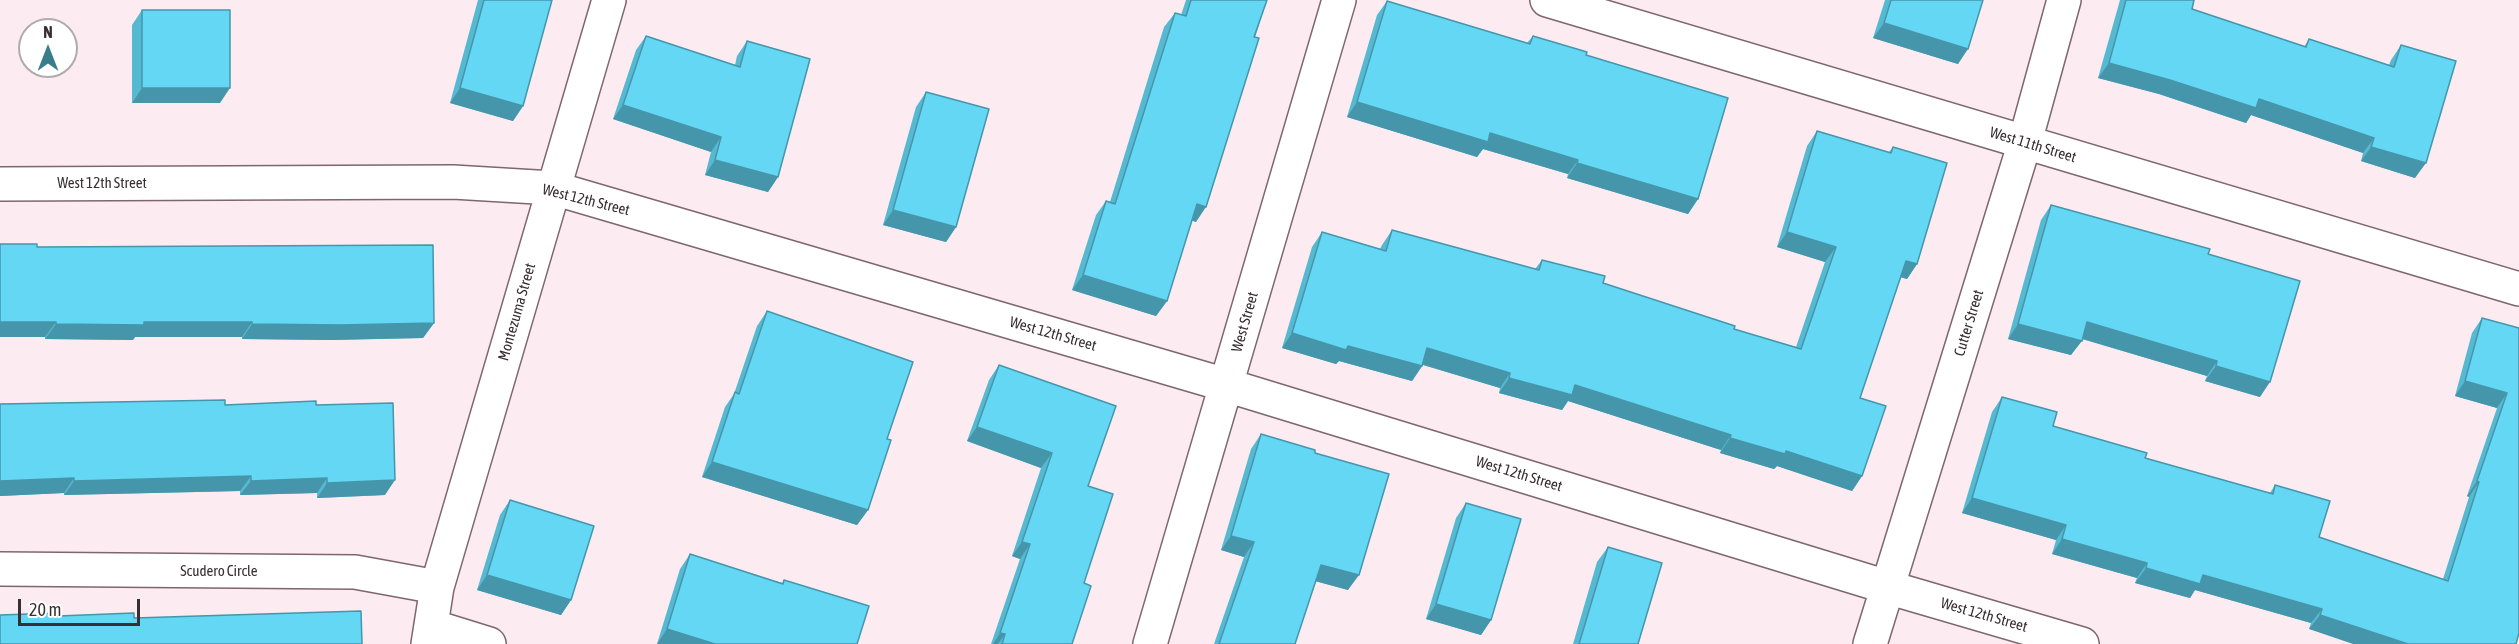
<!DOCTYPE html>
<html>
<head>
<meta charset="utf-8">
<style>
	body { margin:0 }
	#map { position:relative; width:2519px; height:644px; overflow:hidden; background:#fcebf1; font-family:"Asap Condensed",sans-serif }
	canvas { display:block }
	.north { position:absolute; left:18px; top:18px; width:60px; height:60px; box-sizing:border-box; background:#fff; border:2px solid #b0abad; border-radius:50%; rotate:0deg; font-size:16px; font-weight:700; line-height:24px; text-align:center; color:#392e32 }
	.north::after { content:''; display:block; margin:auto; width:21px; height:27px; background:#397c8d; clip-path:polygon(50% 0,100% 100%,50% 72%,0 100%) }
	.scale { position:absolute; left:18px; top:599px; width:122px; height:27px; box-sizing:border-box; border:3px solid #392e32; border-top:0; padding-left:8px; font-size:18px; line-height:21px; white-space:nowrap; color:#392e32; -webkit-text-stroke:4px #fff; paint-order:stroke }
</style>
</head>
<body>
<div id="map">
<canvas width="2519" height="644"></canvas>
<div class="north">N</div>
<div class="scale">20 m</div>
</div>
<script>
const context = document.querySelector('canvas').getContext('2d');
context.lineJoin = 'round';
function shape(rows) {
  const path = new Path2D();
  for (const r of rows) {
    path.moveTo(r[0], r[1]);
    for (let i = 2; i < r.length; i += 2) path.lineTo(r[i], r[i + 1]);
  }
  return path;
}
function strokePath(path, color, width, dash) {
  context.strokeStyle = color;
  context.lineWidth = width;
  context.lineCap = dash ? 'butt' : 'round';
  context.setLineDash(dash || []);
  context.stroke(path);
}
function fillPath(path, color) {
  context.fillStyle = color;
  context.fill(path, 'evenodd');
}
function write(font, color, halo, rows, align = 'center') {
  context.font = font + ' "Asap Condensed",sans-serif';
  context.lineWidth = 6;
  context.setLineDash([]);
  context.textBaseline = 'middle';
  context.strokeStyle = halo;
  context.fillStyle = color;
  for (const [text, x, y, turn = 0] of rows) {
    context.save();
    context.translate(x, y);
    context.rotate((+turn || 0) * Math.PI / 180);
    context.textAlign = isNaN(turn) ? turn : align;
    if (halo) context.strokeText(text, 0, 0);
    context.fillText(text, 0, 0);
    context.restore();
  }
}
const minor = shape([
	[1547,0,2519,289],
	[0,184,453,182,553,188,1226,385,1887,587,2082,644],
	[0,569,355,572,437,587],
	[431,626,489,644],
	[428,644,437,587,609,0],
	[1150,644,1339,0],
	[1870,644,2025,142,2064,0]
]);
strokePath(minor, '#7e666f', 36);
strokePath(minor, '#fff', 33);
fillPath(shape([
	[478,0,552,0,523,106,513,121,450,103],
	[1186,0,1267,0,1196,222,1192,220,1167,301,1156,316,1072,290,1096,215,1106,201,1110,202,1164,27,1175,13,1181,15],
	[1885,0,1983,0,1958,64,1873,38],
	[2120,0,2194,0,2192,9,2304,47,2309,39,2389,65,2391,60,2401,45,2415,178,2361,161,2363,153,2251,115,2246,123,2159,94,2098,78],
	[1387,1,1527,43,1533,36,1586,55,1698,199,1688,214,1567,178,1568,174,1483,149,1477,157,1347,117,1377,15],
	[142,10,220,103,132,103,132,25],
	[646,36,735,65,737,56,747,41,778,177,768,192,705,175,711,152,613,119,636,50],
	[926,92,956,227,946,242,883,225,916,107],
	[1817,131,1889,152,1893,147,1917,264,1907,279,1901,277,1860,398,1862,476,1852,491,1777,466,1774,469,1720,453,1721,450,1568,401,1562,410,1499,393,1500,388,1423,365,1412,381,1339,361,1336,364,1282,348,1312,247,1322,232,1380,249,1382,245,1392,230,1535,269,1542,260,1603,283,1734,329,1796,347,1825,262,1777,247,1807,146],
	[2051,205,2208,254,2260,397,2205,381,2207,376,2082,339,2071,355,2008,339,2041,220],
	[37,247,434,323,423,338,330,340,242,339,242,337,135,337,133,340,45,339,45,337,0,337],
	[767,311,887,439,868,510,857,525,702,477,725,407,734,394,757,326],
	[2482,318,2519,328,2519,633,2309,629,2311,623,2195,590,2190,598,2135,583,2137,578,2052,554,2056,540,1962,513,1992,412,2002,397,2053,426,2145,458,2270,493,2275,485,2319,537,2443,579,2469,497,2467,496,2497,408,2455,396,2472,333],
	[999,365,1088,486,1084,583,1072,644,991,644,1020,559,1012,556,1041,468,967,441,989,380],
	[225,405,316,405,385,495,317,498,317,493,240,495,240,491,64,495,64,493,0,496],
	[1261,434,1315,453,1348,590,1316,581,1295,644,1214,644,1244,557,1221,550,1251,449],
	[510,500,571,600,561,615,477,590,500,515],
	[1466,503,1491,620,1481,635,1426,619,1456,518],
	[1608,547,1638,644,1573,644,1597,562],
	[690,554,782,583,784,580,857,644,657,644,680,569]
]), '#56b9d2');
fillPath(shape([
	[1884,23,1968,49,1958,64,1873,38],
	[2109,63,2259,99,2374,138,2363,153,2251,115,2246,123,2159,94,2098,78],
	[142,88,230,88,220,103,132,103],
	[460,88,523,106,513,121,450,103],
	[1357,102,1490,133,1578,160,1568,174,1483,149,1477,157,1347,117],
	[623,105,721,137,711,152,613,119],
	[2371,147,2426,163,2415,178,2361,161],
	[715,160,778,177,768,192,705,175],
	[1577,163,1698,199,1688,214,1567,178],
	[1197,204,1206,207,1196,222,1187,219],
	[893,210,956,227,946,242,883,225],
	[1787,232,1836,247,1825,262,1777,247],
	[1906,261,1917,264,1907,279,1896,276],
	[1083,275,1167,301,1156,316,1072,290],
	[0,322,56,322,45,337,0,337],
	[144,322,252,322,242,337,135,337,133,340,45,339,56,324],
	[2087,322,2217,361,2207,376,2076,337],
	[434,323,423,338,330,340,242,339,252,324],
	[2018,324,2082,341,2071,355,2008,339],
	[1292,333,1348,346,1422,366,1412,381,1339,361,1336,364,1282,348],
	[1427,348,1510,373,1500,388,1417,363],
	[2216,366,2270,382,2260,397,2205,381],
	[1509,378,1575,385,1731,435,1721,450,1568,401,1562,410,1499,393],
	[2465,381,2507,393,2497,408,2455,396],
	[977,427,1052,453,1041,468,967,441],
	[1730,438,1786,451,1862,476,1852,491,1777,466,1774,469,1720,453],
	[712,462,868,510,857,525,702,477],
	[251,476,240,491,64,495,74,481],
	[74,478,64,493,0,496,0,481],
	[327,478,317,493,240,495,251,481],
	[395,480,385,495,317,498,327,483],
	[2477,481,2479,482,2469,497,2467,496],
	[1972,498,2066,525,2056,540,1962,513],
	[1231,536,1254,542,1244,557,1221,550],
	[2062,539,2147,563,2137,578,2052,554],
	[1022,542,1030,544,1020,559,1012,556],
	[1321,565,1359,575,1348,590,1311,580],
	[2146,568,2203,575,2322,609,2311,623,2195,590,2190,598,2135,583],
	[487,575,571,600,561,615,477,590],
	[1436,604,1491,620,1481,635,1426,619],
	[2320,615,2408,644,2353,644,2309,629],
	[667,629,715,644,657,644],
	[1000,633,1005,634,998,644,993,644]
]), '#4696ab');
const building = shape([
	[484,0,552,0,523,106,460,88,484,0],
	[1191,0,1267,0,1254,37,1259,38,1206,207,1197,204,1167,301,1083,275,1106,201,1115,204,1175,13,1186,16,1191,0],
	[1891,0,1983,0,1968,49,1884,23,1891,0],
	[2126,0,2194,0,2192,9,2306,47,2309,39,2394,67,2401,45,2456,61,2426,163,2371,147,2374,138,2259,99,2256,108,2170,80,2109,63,2126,0],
	[1387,1,1530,44,1533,36,1587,52,1586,55,1728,98,1698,199,1577,163,1578,160,1490,133,1488,142,1357,102,1387,1],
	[142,10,230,10,230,88,142,88,142,10],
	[646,36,740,67,747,41,810,59,778,177,715,160,721,137,623,105,646,36],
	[926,92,989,109,956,227,893,210,926,92],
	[1817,131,1891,153,1893,147,1947,163,1917,264,1906,261,1860,398,1886,406,1862,476,1786,451,1785,454,1730,438,1731,435,1575,385,1572,395,1509,378,1510,373,1427,348,1422,366,1348,346,1346,350,1292,333,1322,232,1386,251,1392,230,1539,270,1542,260,1605,276,1603,283,1735,326,1734,329,1801,349,1836,247,1787,232,1817,131],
	[2051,205,2210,249,2208,254,2300,281,2270,382,2216,366,2217,361,2087,322,2082,341,2018,324,2051,205],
	[0,244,37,244,37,247,433,245,434,323,340,325,252,324,252,322,144,322,144,325,56,324,56,322,0,322,0,244],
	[767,311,913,362,887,439,891,440,868,510,712,462,735,392,739,394,767,311],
	[2482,318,2519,328,2519,633,2516,644,2408,644,2320,615,2322,609,2203,575,2200,584,2146,568,2147,563,2062,539,2066,525,1972,498,2002,397,2057,412,2053,426,2147,453,2145,458,2273,494,2275,485,2330,501,2319,537,2448,581,2479,482,2477,481,2507,393,2465,381,2482,318],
	[999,365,1116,406,1088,486,1113,494,1084,583,1091,586,1072,644,1002,644,1005,634,1000,633,1030,544,1022,542,1052,453,977,427,999,365],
	[225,400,225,405,316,401,316,405,393,403,395,480,327,483,327,478,251,481,251,476,74,481,74,478,0,481,0,404,225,400],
	[1261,434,1315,450,1315,453,1389,474,1359,575,1321,565,1295,644,1219,644,1254,542,1231,536,1261,434],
	[510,500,594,526,571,600,487,575,510,500],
	[1466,503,1521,519,1491,620,1436,604,1466,503],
	[1608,547,1662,563,1638,644,1579,644,1608,547],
	[690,554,783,584,784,580,869,606,857,644,715,644,667,629,690,554],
	[361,611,362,644,0,644,0,615,58,613,58,616,134,613,134,618,361,611]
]);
fillPath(building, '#64d7f4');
strokePath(building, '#4696ab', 1.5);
write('15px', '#392e32', '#fff', [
	["West 11th Street",2033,145,17],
	["West 12th Street",102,183],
	["West 12th Street",586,200,14],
	["Montezuma Street",517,312,-74],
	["West Street",1245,322,-74],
	["Cutter Street",1969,323,-73],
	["West 12th Street",1053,334,16],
	["West 12th Street",1519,474,17],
	["Scudero Circle",219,571],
	["West 12th Street",1984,615,16]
]);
</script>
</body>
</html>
